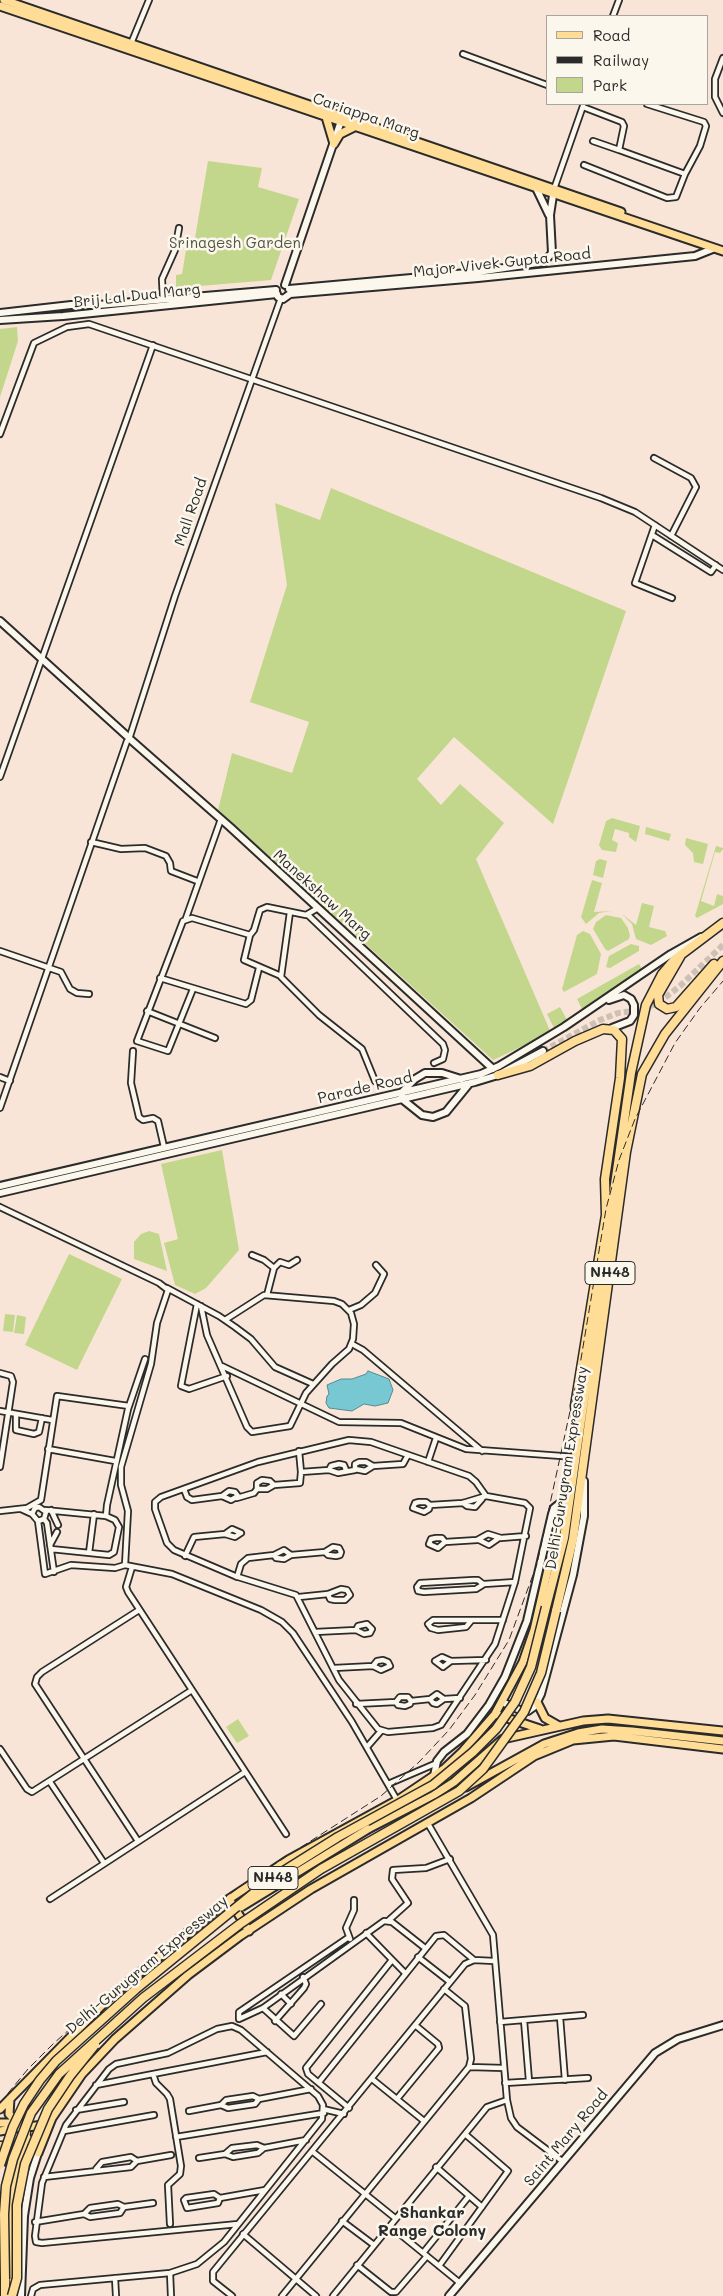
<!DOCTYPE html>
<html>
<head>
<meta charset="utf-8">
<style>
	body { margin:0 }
	#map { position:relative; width:723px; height:2296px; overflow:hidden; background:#f8e5d7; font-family:Mali,sans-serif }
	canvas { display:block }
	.legend { position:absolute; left:546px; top:15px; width:162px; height:90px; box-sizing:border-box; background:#fbf7ec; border:1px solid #a8a59f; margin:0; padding:6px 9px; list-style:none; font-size:15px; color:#2b2b2b }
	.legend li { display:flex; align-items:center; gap:10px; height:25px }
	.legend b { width:25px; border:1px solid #a8a59f }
</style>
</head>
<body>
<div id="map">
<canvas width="723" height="2296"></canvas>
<ul class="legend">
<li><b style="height:6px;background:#ffdd96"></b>Road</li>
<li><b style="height:6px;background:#2b2b2b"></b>Railway</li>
<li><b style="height:14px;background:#c3d78c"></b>Park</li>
</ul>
</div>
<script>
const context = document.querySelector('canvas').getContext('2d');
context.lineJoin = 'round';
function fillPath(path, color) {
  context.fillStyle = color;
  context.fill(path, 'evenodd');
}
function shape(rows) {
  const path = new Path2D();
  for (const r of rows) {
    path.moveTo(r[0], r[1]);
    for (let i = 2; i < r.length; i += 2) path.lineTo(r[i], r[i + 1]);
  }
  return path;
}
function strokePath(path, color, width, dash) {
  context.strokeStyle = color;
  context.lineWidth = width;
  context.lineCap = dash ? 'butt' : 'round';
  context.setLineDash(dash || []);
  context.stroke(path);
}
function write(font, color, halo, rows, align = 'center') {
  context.font = font + ' Mali,sans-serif';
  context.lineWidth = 5;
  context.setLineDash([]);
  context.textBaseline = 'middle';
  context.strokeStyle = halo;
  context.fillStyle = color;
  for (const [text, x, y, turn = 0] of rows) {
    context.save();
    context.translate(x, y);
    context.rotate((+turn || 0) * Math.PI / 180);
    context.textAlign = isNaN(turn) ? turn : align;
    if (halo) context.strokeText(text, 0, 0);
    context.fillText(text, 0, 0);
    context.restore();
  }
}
fillPath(shape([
	[208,161,262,168,258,187,299,199,271,280,176,288,176,275,182,274,188,238,195,238],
	[17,327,18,341,0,397,0,329],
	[331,488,626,611,553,824,454,737,417,779,441,805,460,784,504,823,476,859,551,1033,493,1060,218,810,232,753,292,773,309,722,250,702,287,585,275,503,320,520],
	[612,818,640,826,636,842,629,837,629,833,615,829,612,840,618,843,616,852,602,850,599,845,606,821],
	[646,827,671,834,669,841,645,834],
	[686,838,708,844,703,864,694,862,693,853,685,845],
	[716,846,723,848,723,849,720,853,715,852,701,901,714,906,717,894,723,896,723,904,697,918,695,916],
	[600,859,607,861,603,878,593,875,596,861],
	[592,880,602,883,594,912,612,911,599,913,586,924,581,917],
	[642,903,654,906,649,927,665,931,667,936,651,945,636,939,632,924,622,914,636,925],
	[606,915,621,918,628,928,630,936,629,939,608,951,605,949,593,929,596,922],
	[583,931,590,934,601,954,597,974,564,992,562,989,577,935],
	[631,944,639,946,639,951,610,968,606,967,609,956],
	[639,964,646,976,585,1011,582,1009,577,999],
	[560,1007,567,1020,555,1030,547,1014],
	[222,1150,239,1250,206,1288,195,1294,175,1285,164,1243,178,1239,161,1164],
	[149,1231,159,1234,167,1271,134,1259,134,1242,141,1234],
	[69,1254,122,1279,77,1370,25,1345],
	[5,1314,15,1315,13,1332,3,1331],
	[17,1315,26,1317,24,1334,14,1333],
	[238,1719,249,1736,237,1743,226,1727]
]), '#c3d78c');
const water = shape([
	[368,1371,389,1379,393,1390,388,1403,375,1406,364,1404,352,1411,329,1408,326,1403,327,1396,329,1394,327,1385,341,1379,352,1379,366,1374,368,1371]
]);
fillPath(water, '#78c8d3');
strokePath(water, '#598990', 1);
strokePath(shape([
	[543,1051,600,1020,618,1013,640,1010,658,1003,680,986,723,945]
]), '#cfc0b5', 6, [6, 3]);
const street = shape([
	[613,16,619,0],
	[130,46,149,0],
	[463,54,547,85],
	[723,58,715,79,715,97,723,113],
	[583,107,622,122,624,126,619,150,593,141],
	[619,150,685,174,700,146,706,126,704,122,647,104],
	[584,165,667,198,676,197,685,174],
	[554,189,583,106],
	[163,300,162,279,175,250,179,228],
	[0,434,34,343,67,327,89,324,601,498,635,512,723,570],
	[654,458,691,478,696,487,671,536],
	[655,525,635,583,672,598],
	[652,535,711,572,716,565],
	[130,736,175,596,281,298],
	[0,777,153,345],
	[91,842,121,849,145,848,166,856,170,863,171,871,197,881],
	[290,912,281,977,319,1015,362,1049,375,1081],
	[308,915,443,1044,445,1050,443,1059,434,1063],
	[186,918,221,819],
	[0,951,61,972,70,989,77,993,89,994],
	[281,976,244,960,250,935,254,930,260,910,267,907,306,915,318,908],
	[160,978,246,1004,251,1000,259,968],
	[193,989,168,1051,137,1041,183,921,192,918,250,935],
	[147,1011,215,1038],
	[133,1051,131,1083,139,1117,143,1120,153,1118,158,1121,164,1147],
	[0,1077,10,1081],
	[0,1108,127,741],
	[0,1207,159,1283,168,1290,157,1323,151,1364,121,1467,121,1485,128,1511,125,1565,172,1574,261,1610,282,1622,293,1633,352,1722,397,1800],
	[252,1255,264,1260,274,1268,280,1262,289,1265,297,1260],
	[167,1288,219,1316,235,1327,251,1339,275,1367,313,1384],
	[267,1295,274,1268],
	[197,1304,181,1386,189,1389,227,1376],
	[201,1306,207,1335,247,1427,252,1432,290,1426,306,1393,332,1364,349,1349,353,1339,354,1324,351,1313,342,1304,334,1301,264,1295,225,1320],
	[349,1310,361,1305,375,1293,384,1274,376,1265],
	[352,1344,363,1350,482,1451],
	[222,1366,339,1422,401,1423,466,1449,575,1457],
	[0,1373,11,1376,13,1382,0,1467],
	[0,1411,52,1420],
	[16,1414,16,1430,34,1434,39,1432,42,1418],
	[349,1440,371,1442,469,1476,476,1482,486,1496,525,1503,530,1508,515,1582,495,1644,441,1725,433,1728,388,1732,378,1729,339,1680,296,1595,235,1576,174,1550,167,1543,155,1509,155,1502,161,1497,258,1462,349,1440],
	[48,1449,115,1461],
	[299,1451,301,1472,329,1470,338,1473,355,1470],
	[428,1462,436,1438],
	[373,1466,365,1471,355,1469,355,1464,359,1462,366,1462,373,1466,403,1464,408,1455],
	[329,1470,331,1466,339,1464,344,1465,346,1470],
	[184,1489,187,1497,192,1500,222,1496,229,1491,235,1492,238,1496,231,1500,222,1496],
	[257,1489,267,1489,274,1485],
	[237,1498,254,1493,257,1489,257,1483,262,1480,270,1481,274,1485,300,1483,301,1472],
	[463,1503,467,1506,475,1507,482,1499],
	[430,1505,429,1509,424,1512,413,1508,415,1503,419,1502,426,1502,430,1505,463,1503,486,1496],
	[21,1509,32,1514,38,1521,44,1519,46,1512,39,1507,35,1508,32,1514],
	[45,1510,106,1516],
	[51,1510,58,1525],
	[0,1511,27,1508,41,1500,57,1396,129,1406],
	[44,1519,47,1523,54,1572],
	[38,1521,45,1574,71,1565,115,1568,125,1565],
	[479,1540,489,1545,499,1538],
	[445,1542,442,1538,436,1538,431,1539,429,1544,438,1548,445,1542,477,1540,488,1534,501,1538,526,1536],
	[50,1545,57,1532],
	[51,1549,109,1555,114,1552,119,1527,115,1520,106,1516,107,1505,128,1409,145,1359],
	[89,1553,94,1514],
	[274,1555,276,1558,284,1559,291,1555,325,1552,333,1547,339,1548,341,1552,340,1555,336,1556,328,1555,325,1552],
	[185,1556,194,1537,225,1534,235,1537,241,1533,232,1529,225,1534],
	[132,1567,126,1587,128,1592,286,1834],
	[237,1577,241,1564,248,1558,274,1555,284,1550,291,1555],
	[483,1584,478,1580,473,1580,420,1583,417,1587,418,1591,424,1592,476,1589,484,1584,515,1582],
	[299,1597,328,1594,341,1589,347,1590,350,1595,345,1600,335,1600,330,1599,328,1594],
	[471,1621,466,1627,438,1630,431,1628,428,1624,433,1620,503,1620],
	[315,1632,356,1630,364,1634,370,1633,372,1629,367,1624,358,1626,356,1630],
	[451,1661,443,1667,435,1661,442,1657,451,1661,486,1660],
	[334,1668,373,1666,381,1670,390,1666,388,1662,383,1660,377,1661,373,1666],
	[430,1699,433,1703,437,1704,444,1699],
	[396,1702,400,1697,408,1697,411,1701,430,1699,437,1694,444,1699,460,1698],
	[356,1704,396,1702,398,1705,405,1706,410,1704,411,1701],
	[367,1747,381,1731],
	[0,1749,27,1789,32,1792,192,1690],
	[50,1782,104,1863],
	[388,1784,437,1763],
	[427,1822,493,1935,507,2100,511,2118,517,2127,562,2161],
	[138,1841,35,1684,37,1677,42,1672,139,1610],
	[50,1899,245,1772],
	[388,1921,408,1903,392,1879,393,1870,426,1868,450,1859],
	[366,1933,405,1973],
	[349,1937,239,2012,239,2019,263,2008,384,1921,392,1922,425,1948],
	[350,1939,346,1928,354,1910,354,1900],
	[418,1957,450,1982],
	[281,1994,291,2004],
	[263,2008,294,2036,321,2004],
	[560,2017,565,2080],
	[524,2020,529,2081],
	[275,2021,304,1988,306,1984,303,1977],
	[500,2022,583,2015],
	[469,2067,504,2068],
	[153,2074,156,2083,167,2094,170,2099,181,2166,180,2174,168,2185,170,2224],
	[372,2079,424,2121],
	[319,2082,436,1936,444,1935,474,1960],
	[505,2083,588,2078],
	[96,2085,267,2052],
	[397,2099,439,2048,438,2044,415,2025],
	[221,2105,228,2108,255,2104,259,2099],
	[349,2108,308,2074,306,2068,392,1960],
	[323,2109,344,2114],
	[76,2110,124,2102],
	[189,2111,221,2105,226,2100,253,2096,259,2099,311,2089],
	[64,2131,154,2115],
	[176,2137,324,2113],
	[313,2152,395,2218],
	[225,2154,232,2148,257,2145,264,2148],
	[199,2158,225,2154,233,2157,258,2153,264,2148,306,2140],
	[436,2167,482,2207],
	[96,2169,102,2162,131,2157,137,2161],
	[44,2177,131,2167,137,2161,171,2155],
	[220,2198,214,2194,186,2198,184,2200,187,2208,218,2203,220,2198,265,2190],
	[84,2214,90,2208,118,2204,124,2207,153,2203],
	[342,2221,374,2245],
	[35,2222,84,2214,90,2217,120,2213,124,2207],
	[390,2226,460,2283],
	[243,2234,316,2296],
	[423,2253,469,2196],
	[357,2265,391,2292,396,2292,427,2256],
	[439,2266,508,2171,465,2134],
	[170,2273,171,2296],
	[115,2278,116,2296],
	[31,2296,33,2289,40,2285,170,2273,197,2264,224,2242,322,2119,323,2105,318,2096,241,2030,232,2026,217,2029,168,2053,116,2064,109,2069,66,2125,42,2183,35,2236,36,2242,42,2243,238,2224],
	[232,2296,213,2281,213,2272,465,1964,474,1960,494,1961],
	[282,2296,469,2067,471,2059,465,2006,444,1989],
	[333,2296,487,2107,507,2100]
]);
const secondary = shape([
	[537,190,549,215],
	[285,285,342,118],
	[289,289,478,272,544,262,552,253,550,215,554,189],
	[276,292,278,297,283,299,290,294],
	[290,294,478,278,695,256,715,248],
	[0,313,71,305,98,305,276,290],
	[0,320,63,316,277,294],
	[0,621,127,736],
	[131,740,230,827,493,1069],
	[609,1000,624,995,631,999,634,1005,634,1015,630,1021,612,1028],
	[461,1079,442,1073,425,1073,415,1079,402,1092,402,1099,422,1115,433,1117,446,1112,468,1085],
	[0,1186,481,1074,499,1066,564,1027,671,954,701,937],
	[0,1193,475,1082,498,1075,543,1051],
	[502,1702,522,1711,528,1711,535,1706,541,1694,573,1575,584,1516,584,1481],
	[434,1776,437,1761,444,1752,467,1734,489,1705,505,1677,527,1621,552,1514,554,1508,564,1500],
	[21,2296,24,2216,30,2178,38,2153],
	[449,2296,655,2053,678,2039,723,2025]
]);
const primary = shape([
	[4,0,621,212],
	[0,6,723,251],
	[326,117,334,144],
	[334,144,340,134,354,127],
	[537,1702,545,1718,559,1726],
	[495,1714,540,1729],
	[466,1787,544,1744,578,1733,602,1729,632,1731,723,1741],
	[368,1829,434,1795,454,1782,503,1739,583,1721,608,1719,723,1731],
	[229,1899,249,1931],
	[10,2099,9,2114,17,2122,27,2127,44,2125],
	[0,2109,110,1997,229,1899,288,1860,401,1798,444,1769,462,1752,495,1714,523,1662,534,1630,570,1474],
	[0,2123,10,2123,19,2127,35,2148],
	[0,2131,16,2128],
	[38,2153,52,2118,82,2074,115,2039,188,1975,240,1936,311,1889,471,1798,534,1756,573,1740,614,1736,723,1749]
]);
const highway = shape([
	[680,957,658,995,659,1004,667,1009,676,1007,714,964],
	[498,1075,530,1066,575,1041,603,1029,614,1030,622,1039,620,1078,605,1179,606,1215,575,1406,577,1424],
	[546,1607,564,1538,631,1073,646,1005,662,974,674,960,723,923],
	[556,1611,573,1539,626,1152,642,1074,665,1034,723,961],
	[0,2146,13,2146,19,2154],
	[5,2279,5,2296],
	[14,2288,12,2239,13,2196,26,2133]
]);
strokePath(street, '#2b2b2b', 8);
strokePath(secondary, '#2b2b2b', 10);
strokePath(primary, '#2b2b2b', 11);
strokePath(highway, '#2b2b2b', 11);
strokePath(street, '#fbf7ec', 4.5);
strokePath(secondary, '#fbf7ec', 6);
strokePath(primary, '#ffdd96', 7);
strokePath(highway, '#ffdd96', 8);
strokePath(shape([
	[0,2103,28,2069,53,2044,178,1933,242,1885,381,1796,419,1762,449,1730,475,1695,509,1640,537,1564,580,1365,606,1209,619,1160,635,1119,675,1043,700,1008,723,981]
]), '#2b2b2b', 1, [8, 4]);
const primaryBridge = shape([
	[241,1907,368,1829]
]);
const highwayBridge = shape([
	[0,2165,13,2127,24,2104,40,2080,56,2061,136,1989,271,1879,338,1837,433,1785,473,1752,496,1729,515,1702,531,1667,546,1607],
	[5,2279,4,2214,6,2186,13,2159,31,2113,59,2074,143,1998,240,1924,321,1869,459,1791,483,1769,524,1712,541,1673,556,1611],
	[12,2296,17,2278,17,2205,25,2164,48,2109,70,2076,95,2045]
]);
strokePath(primaryBridge, '#2b2b2b', 11, []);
strokePath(highwayBridge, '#2b2b2b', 11, []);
strokePath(primaryBridge, '#ffdd96', 7);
strokePath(highwayBridge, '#ffdd96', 8);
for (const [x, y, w] of [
	[610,1273,50],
	[273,1878,50]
]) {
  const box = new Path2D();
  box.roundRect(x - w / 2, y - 11.5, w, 23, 4);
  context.fillStyle = '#fbf7ec';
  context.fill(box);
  strokePath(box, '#2b2b2b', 1);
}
write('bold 14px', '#2b2b2b', null, [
	["NH48",610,1273],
	["NH48",273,1878]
]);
write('15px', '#2b2b2b', '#fbf7ec', [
	["Cariappa Marg",366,116,19],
	["Major Vivek Gupta Road",502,263,-6],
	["Brij Lal Dua Marg",137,296,-6],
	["Mall Road",191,512,-71],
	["Manekshaw Marg",322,895,42],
	["Parade Road",365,1088,-13],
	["Delhi-Gurugram Expressway",567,1468,-81],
	["Delhi-Gurugram Expressway",147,1965,-40],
	["Saint Mary Road",566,2138,-50]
]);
write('15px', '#515643', '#fbf7ec', [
	["Srinagesh Garden",235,243]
]);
write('bold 16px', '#2b2b2b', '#fbf7ec', [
	["Shankar",432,2213],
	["Range Colony",432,2231]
]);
</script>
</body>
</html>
